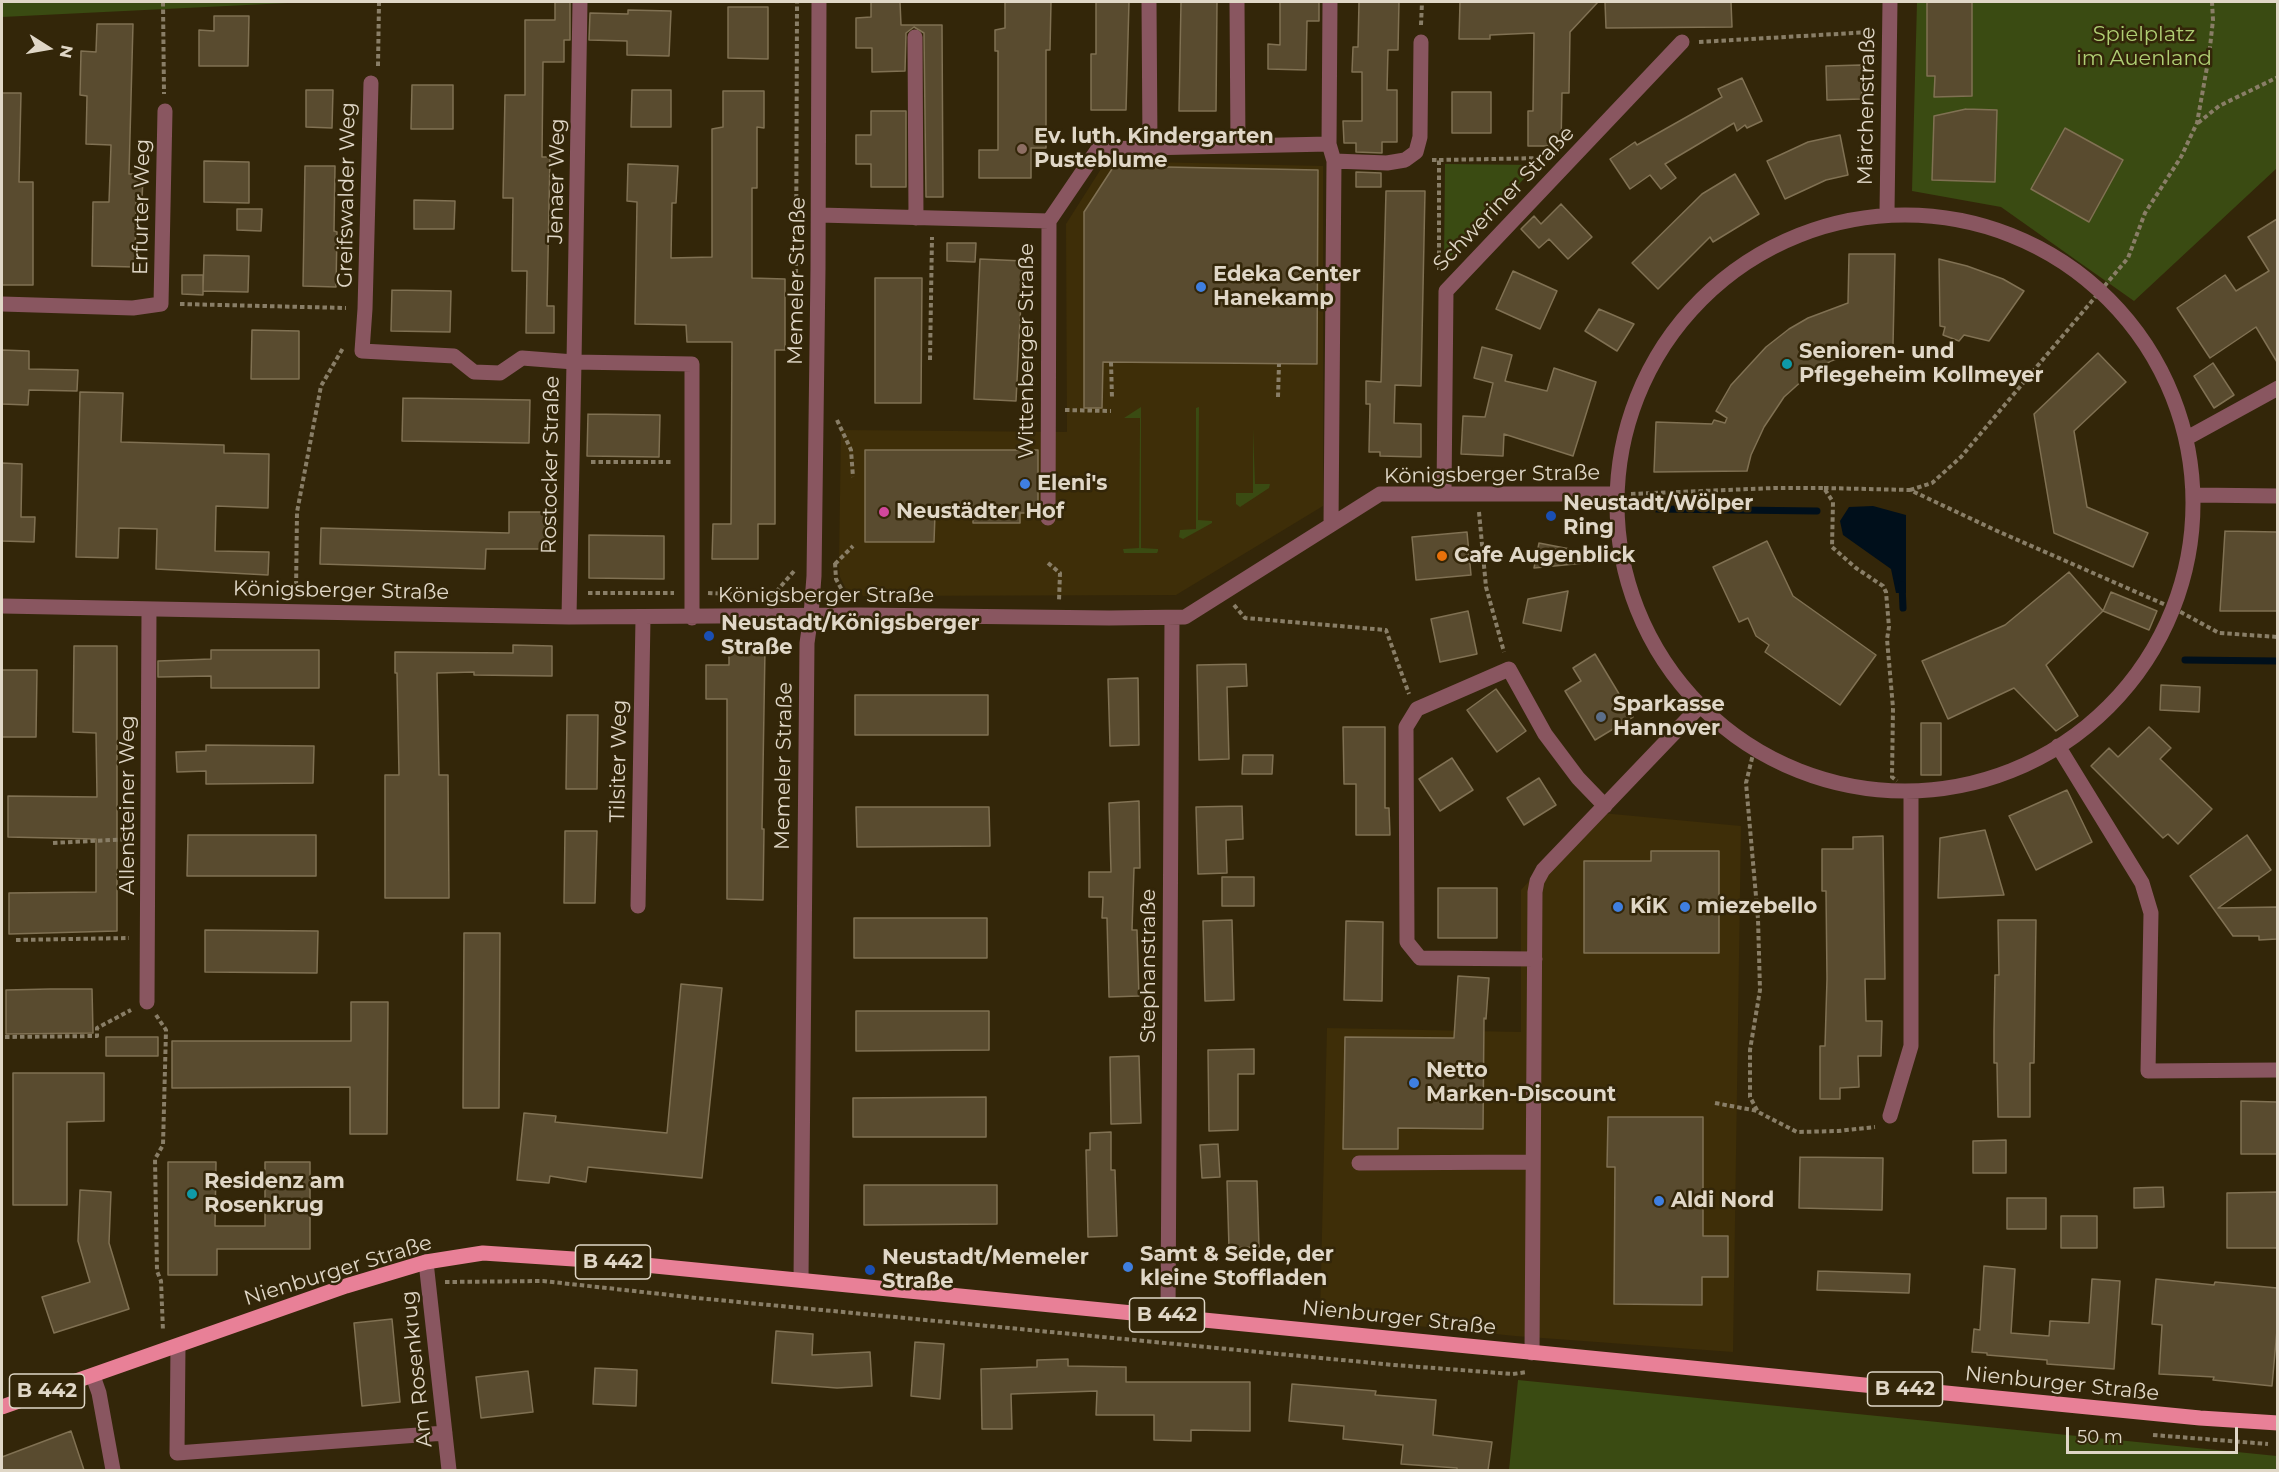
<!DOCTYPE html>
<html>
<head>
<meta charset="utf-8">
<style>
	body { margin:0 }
	#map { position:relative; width:2279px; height:1472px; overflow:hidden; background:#332609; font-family:Montserrat,sans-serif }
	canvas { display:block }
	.frame { position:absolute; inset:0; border:3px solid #e0d7c7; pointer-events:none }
	.north { position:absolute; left:18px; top:18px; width:60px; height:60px; -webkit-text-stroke:4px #332609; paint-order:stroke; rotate:101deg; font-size:16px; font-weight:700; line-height:24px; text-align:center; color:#e0d7c7 }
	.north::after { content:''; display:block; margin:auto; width:21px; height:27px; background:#e0d7c7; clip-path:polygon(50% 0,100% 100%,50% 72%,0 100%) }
	.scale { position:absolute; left:2066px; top:1427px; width:172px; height:27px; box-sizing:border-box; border:3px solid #e0d7c7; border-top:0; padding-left:8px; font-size:18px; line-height:21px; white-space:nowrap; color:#e0d7c7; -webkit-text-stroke:4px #332609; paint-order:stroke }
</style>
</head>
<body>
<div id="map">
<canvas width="2279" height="1472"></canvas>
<div class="frame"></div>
<div class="north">N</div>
<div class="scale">50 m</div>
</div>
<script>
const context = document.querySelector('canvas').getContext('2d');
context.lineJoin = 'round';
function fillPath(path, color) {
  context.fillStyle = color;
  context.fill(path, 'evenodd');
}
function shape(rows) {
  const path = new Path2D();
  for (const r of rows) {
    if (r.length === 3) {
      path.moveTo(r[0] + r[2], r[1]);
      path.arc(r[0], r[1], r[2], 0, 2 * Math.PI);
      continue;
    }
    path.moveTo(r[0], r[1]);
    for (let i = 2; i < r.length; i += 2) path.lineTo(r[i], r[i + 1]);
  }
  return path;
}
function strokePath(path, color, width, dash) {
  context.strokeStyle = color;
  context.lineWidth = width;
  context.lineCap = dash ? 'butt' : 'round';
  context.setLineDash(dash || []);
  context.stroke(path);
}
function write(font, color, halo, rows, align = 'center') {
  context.font = font + ' Montserrat,sans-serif';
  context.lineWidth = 5;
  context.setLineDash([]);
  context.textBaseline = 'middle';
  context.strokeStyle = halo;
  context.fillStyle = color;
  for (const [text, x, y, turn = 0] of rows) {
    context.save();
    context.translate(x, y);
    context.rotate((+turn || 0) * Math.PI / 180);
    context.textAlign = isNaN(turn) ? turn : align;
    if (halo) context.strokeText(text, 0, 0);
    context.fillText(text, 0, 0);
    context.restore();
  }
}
fillPath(shape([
	[1106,161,1323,166,1323,506,1176,595,863,596,859,591,846,589,840,577,839,562,841,430,1067,432,1066,224],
	[1591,812,1741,826,1733,1352,1515,1336,1320,1316,1327,1028,1521,1032,1521,890]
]), '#3e2e08');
fillPath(shape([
	[2,2,308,2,2,17],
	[1917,2,2277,2,2277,168,2134,301,2001,207,1912,191],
	[1445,164,1537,165,1444,263],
	[1141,407,1141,548,1158,549,1158,551,1157,553,1124,553,1123,549,1139,548,1140,425,1140,418,1124,418],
	[1199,407,1198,520,1212,521,1212,523,1183,539,1179,537,1180,530,1196,529,1196,408],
	[1253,428,1255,484,1270,484,1269,488,1240,507,1236,504,1236,493,1253,493],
	[1518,1380,2277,1456,2277,1470,1509,1470]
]), '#3a4b12');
fillPath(shape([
	[1873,506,1906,515,1906,593,1896,593,1891,569,1843,535,1840,521,1849,507]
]), '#000f1b');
strokePath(shape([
	[1657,509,1817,511],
	[1902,585,1903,608],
	[2185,660,2278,661]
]), '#000f1b', 7);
const building = shape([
	[555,2,570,2,570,40,564,40,564,62,543,62,542,157,550,157,547,306,554,306,554,333,526,333,527,271,512,271,513,198,503,198,505,95,525,95,525,20,555,20,555,2],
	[871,2,900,2,901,25,942,25,943,197,926,197,924,33,914,27,906,33,905,71,872,72,872,48,856,48,856,18,871,17,871,2],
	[1005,2,1051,2,1050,50,1046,50,1046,148,1031,148,1031,178,979,178,979,150,998,150,998,51,995,51,995,30,1005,28,1005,2],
	[1096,2,1129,2,1126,110,1091,110,1091,54,1096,54,1096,2],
	[1181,2,1217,2,1216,111,1179,111,1181,2],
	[1280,2,1319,2,1319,21,1307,21,1306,70,1268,69,1268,44,1280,45,1280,2],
	[1359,2,1399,2,1398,50,1388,50,1387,90,1397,90,1397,142,1382,142,1382,153,1356,152,1356,143,1344,143,1343,121,1362,121,1362,72,1352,72,1353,47,1358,47,1359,2],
	[1460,2,1598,2,1570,32,1569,93,1562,93,1561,146,1528,146,1528,111,1533,111,1534,33,1490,35,1490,39,1459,39,1460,2],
	[1605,2,1731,2,1732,27,1606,28,1605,2],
	[1927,2,1972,2,1972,96,1934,97,1935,76,1927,76,1927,2],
	[728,7,768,7,768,59,728,58,728,7],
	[628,10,671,11,669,56,627,55,627,41,589,40,590,13,628,14,628,10],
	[214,16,249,16,248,66,199,66,199,30,214,31,214,16],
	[97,24,133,24,129,174,143,174,142,202,136,201,135,267,92,266,93,202,109,202,111,145,86,144,87,96,80,95,81,51,96,52,97,24],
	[1861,65,1862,99,1827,100,1826,66,1861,65],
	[1742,78,1762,121,1747,128,1745,125,1737,131,1734,123,1665,164,1676,178,1661,189,1650,175,1630,189,1610,159,1635,142,1637,145,1722,97,1718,89,1742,78],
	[412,85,453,85,453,129,411,129,412,85],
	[306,90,333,90,332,128,306,127,306,90],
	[632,90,671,90,671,127,631,127,632,90],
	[723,91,764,91,764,128,757,127,757,188,752,188,752,278,785,279,785,350,775,350,775,524,758,524,758,559,712,559,713,524,731,524,732,342,687,342,686,325,635,324,637,202,627,201,628,164,678,166,676,203,672,203,671,258,712,257,712,129,723,127,723,91],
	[1452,92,1491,92,1491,133,1452,133,1452,92],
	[2,93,21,93,19,182,33,182,33,285,2,285,2,93],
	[1966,109,1997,110,1995,182,1932,180,1934,116,1966,109],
	[871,111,906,111,906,187,871,187,871,164,856,164,856,135,871,135,871,111],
	[2065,128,2123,160,2089,222,2031,189,2065,128],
	[1840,135,1848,175,1826,180,1785,199,1767,161,1808,142,1840,135],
	[204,161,249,162,249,203,204,202,204,161],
	[305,166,335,166,334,231,337,232,336,287,303,286,305,166],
	[1114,166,1318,170,1317,364,1103,362,1102,408,1084,408,1084,212,1114,166],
	[1356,172,1381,173,1381,187,1356,187,1356,172],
	[1735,174,1759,214,1713,242,1710,237,1658,289,1632,263,1702,194,1735,174],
	[1386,191,1425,191,1421,386,1395,385,1394,423,1421,424,1421,457,1380,456,1380,452,1369,452,1370,404,1366,404,1366,381,1381,382,1386,191],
	[414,200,455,201,454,229,414,229,414,200],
	[1561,204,1592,237,1568,259,1549,239,1539,248,1521,229,1534,216,1541,224,1561,204],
	[237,209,262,209,261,231,237,230,237,209],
	[2277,219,2277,362,2256,327,2210,358,2177,308,2225,275,2236,291,2269,271,2248,237,2277,219],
	[947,243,976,243,975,262,947,261,947,243],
	[1849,254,1895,254,1893,345,1861,350,1831,361,1804,379,1784,397,1764,427,1751,455,1747,471,1654,472,1656,422,1712,424,1714,420,1725,423,1727,418,1716,411,1731,385,1766,347,1789,329,1808,318,1848,303,1849,254],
	[204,255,249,256,248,292,203,291,204,255],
	[980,259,1023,261,1016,401,974,399,980,259],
	[1939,259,1967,266,2003,279,2024,291,1989,341,1964,335,1959,341,1943,335,1945,327,1940,326,1939,259],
	[1513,271,1557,291,1540,329,1496,309,1513,271],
	[182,275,203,275,203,295,182,294,182,275],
	[875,278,922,278,921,403,875,403,875,278],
	[392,290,451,291,450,332,391,331,392,290],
	[1599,309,1634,324,1617,351,1585,331,1599,309],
	[252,330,299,331,299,379,251,379,252,330],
	[1482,347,1512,355,1505,381,1547,391,1554,368,1596,382,1573,456,1504,434,1503,456,1461,454,1463,416,1485,417,1493,383,1474,378,1482,347],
	[2,350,29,351,29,369,78,370,77,391,29,390,28,405,2,404,2,350],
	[2098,353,2126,382,2074,431,2087,507,2148,533,2133,567,2054,533,2034,414,2098,353],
	[2213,363,2234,395,2214,408,2194,376,2213,363],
	[80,392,123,393,121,442,224,445,224,453,269,454,268,508,216,506,215,551,269,552,268,575,156,569,157,529,119,528,118,558,76,557,80,392],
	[403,398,530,400,529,443,402,441,403,398],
	[588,414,660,415,659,457,587,456,588,414],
	[865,450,1038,450,1038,513,1020,513,1020,523,973,523,973,514,935,514,934,542,865,542,865,450],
	[2,463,22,464,21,517,35,517,34,542,2,541,2,463],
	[509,512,545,512,546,549,486,549,485,569,320,564,321,528,509,533,509,512],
	[2225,531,2277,532,2277,611,2220,611,2225,531],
	[1467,532,1471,575,1416,580,1412,537,1467,532],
	[589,535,664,536,664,579,589,578,589,535],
	[1767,541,1793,596,1876,655,1840,705,1765,652,1769,645,1756,636,1748,618,1739,622,1713,567,1767,541],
	[1539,543,1606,556,1605,561,1534,568,1539,543],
	[2069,572,2103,611,2046,665,2078,716,2056,731,2014,688,1948,719,1922,661,2005,625,2069,572],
	[1568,591,1561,631,1523,623,1528,599,1568,591],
	[2111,592,2157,611,2149,630,2103,611,2111,592],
	[1468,611,1477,654,1440,662,1431,619,1468,611],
	[513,645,552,646,552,676,474,675,474,672,437,673,439,775,448,775,449,898,385,898,385,775,399,775,397,673,395,673,395,652,513,653,513,645],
	[74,646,117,646,117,931,9,934,9,893,96,892,96,839,8,837,8,796,97,797,96,733,73,732,74,646],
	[729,649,765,649,762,829,764,829,763,900,727,899,727,699,706,699,706,665,729,665,729,649],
	[211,650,319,650,319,688,211,688,211,676,158,677,158,661,211,659,211,650],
	[1595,654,1633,717,1595,740,1565,691,1581,681,1573,668,1595,654],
	[1246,664,1247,686,1227,687,1229,759,1199,760,1197,665,1246,664],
	[2,670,37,670,36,737,2,737,2,670],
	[1138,678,1139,745,1110,746,1108,679,1138,678],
	[2161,685,2200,687,2199,712,2160,710,2161,685],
	[1496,689,1526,731,1497,752,1467,710,1496,689],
	[855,695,988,695,988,735,855,735,855,695],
	[567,715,598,715,597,789,566,789,567,715],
	[1921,723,1941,723,1941,775,1921,775,1921,723],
	[1343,727,1385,727,1385,808,1389,808,1390,835,1356,835,1356,784,1344,784,1343,727],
	[2149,727,2171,748,2160,759,2212,809,2178,844,2168,834,2163,838,2091,766,2109,748,2118,757,2149,727],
	[206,745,314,746,313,783,206,784,206,771,177,772,176,752,206,751,206,745],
	[1243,755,1273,755,1272,774,1242,774,1243,755],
	[1452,758,1473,790,1440,811,1419,779,1452,758],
	[1539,778,1556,805,1524,825,1507,798,1539,778],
	[2067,790,2092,842,2036,870,2009,816,2067,790],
	[1139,801,1140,868,1134,868,1132,930,1137,930,1139,996,1109,997,1107,918,1102,918,1103,897,1089,897,1089,872,1111,872,1109,803,1139,801],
	[1242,806,1243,839,1226,840,1227,873,1198,874,1196,807,1242,806],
	[856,807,989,807,990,846,857,847,856,807],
	[1985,830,2004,895,1938,898,1940,838,1985,830],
	[565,831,597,831,595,903,564,903,565,831],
	[188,835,316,835,316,876,187,876,188,835],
	[2247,835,2271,870,2218,908,2277,907,2277,939,2259,940,2259,936,2233,936,2190,876,2247,835],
	[1883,836,1885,979,1865,979,1866,1021,1882,1021,1881,1056,1858,1056,1859,1087,1840,1088,1840,1099,1820,1099,1820,1046,1825,1046,1827,979,1826,891,1822,891,1822,849,1853,849,1853,837,1883,836],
	[1651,851,1719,851,1719,953,1584,953,1584,861,1651,861,1651,851],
	[1222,877,1254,877,1254,906,1222,906,1222,877],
	[1438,888,1497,888,1497,938,1438,938,1438,888],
	[854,918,987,918,987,958,854,958,854,918],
	[1232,920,1234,1000,1205,1001,1203,921,1232,920],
	[1998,920,2036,920,2034,1063,2030,1063,2030,1117,1998,1117,1997,1063,1994,1063,1994,1031,1995,975,1999,975,1998,920],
	[1346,921,1383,922,1382,1001,1344,1000,1346,921],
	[205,930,318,931,317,973,205,972,205,930],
	[464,933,500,933,499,1108,463,1108,464,933],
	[1458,976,1489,978,1486,1019,1484,1018,1483,1129,1398,1128,1398,1149,1343,1149,1345,1037,1454,1038,1458,976],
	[681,984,722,988,702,1178,588,1167,586,1182,550,1176,549,1183,517,1180,524,1113,556,1116,555,1122,667,1133,681,984],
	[50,989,92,989,93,1033,6,1034,6,990,50,989],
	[351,1002,388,1002,387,1134,350,1134,350,1087,172,1088,172,1041,351,1041,351,1002],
	[856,1011,989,1011,989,1050,856,1051,856,1011],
	[106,1037,158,1037,158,1056,106,1056,106,1037],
	[1254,1049,1254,1074,1238,1074,1238,1130,1209,1131,1208,1050,1254,1049],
	[1139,1056,1141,1123,1111,1124,1110,1057,1139,1056],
	[13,1073,104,1073,104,1121,67,1122,67,1205,13,1205,13,1073],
	[986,1097,986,1137,853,1137,853,1098,986,1097],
	[2241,1101,2277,1102,2277,1154,2241,1154,2241,1101],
	[1608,1117,1703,1117,1703,1236,1728,1236,1728,1277,1702,1277,1702,1305,1614,1304,1615,1167,1607,1167,1608,1117],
	[1111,1132,1111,1170,1115,1170,1117,1236,1088,1237,1086,1150,1090,1150,1090,1133,1111,1132],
	[2006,1140,2006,1173,1973,1173,1973,1141,2006,1140],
	[1218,1144,1220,1177,1202,1178,1200,1145,1218,1144],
	[1800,1157,1883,1158,1882,1210,1799,1208,1800,1157],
	[168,1162,216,1162,215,1226,265,1226,265,1162,310,1162,310,1249,217,1249,217,1275,168,1275,168,1162],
	[1227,1181,1257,1181,1259,1247,1229,1248,1227,1181],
	[864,1185,997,1185,997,1224,864,1225,864,1185],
	[2163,1187,2164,1207,2134,1208,2134,1188,2163,1187],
	[80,1190,111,1192,109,1243,129,1309,54,1333,42,1297,90,1282,78,1241,80,1190],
	[2277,1192,2277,1248,2227,1248,2227,1193,2277,1192],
	[2007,1198,2046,1198,2046,1229,2007,1229,2007,1198],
	[2061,1216,2097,1216,2097,1248,2061,1248,2061,1216],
	[1984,1266,2015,1269,2011,1333,2049,1336,2050,1321,2089,1323,2092,1279,2120,1281,2114,1369,2047,1364,2047,1360,1987,1355,1987,1353,1972,1352,1974,1329,1980,1330,1984,1266],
	[1818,1271,1910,1274,1909,1293,1817,1290,1818,1271],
	[2156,1279,2214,1285,2215,1282,2277,1288,2277,1330,2272,1386,2213,1380,2214,1377,2159,1374,2162,1325,2152,1324,2156,1279],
	[392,1319,400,1402,362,1406,354,1323,392,1319],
	[776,1331,813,1334,812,1355,870,1352,872,1386,837,1388,772,1383,776,1331],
	[915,1342,944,1344,940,1399,911,1396,915,1342],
	[1068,1359,1068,1366,1126,1367,1126,1382,1250,1382,1250,1431,1191,1430,1191,1441,1154,1440,1154,1415,1096,1415,1097,1391,1011,1394,1012,1429,982,1429,981,1369,1037,1367,1037,1360,1068,1359],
	[595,1368,637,1370,636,1406,593,1404,595,1368],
	[528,1371,533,1412,481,1418,476,1377,528,1371],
	[1292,1384,1376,1391,1375,1395,1436,1400,1433,1435,1492,1442,1488,1470,1457,1470,1457,1468,1401,1464,1403,1445,1343,1439,1344,1426,1289,1421,1292,1384],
	[71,1431,84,1470,2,1470,2,1457,71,1431]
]);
fillPath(building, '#594b2f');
strokePath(building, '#807153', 1.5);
strokePath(shape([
	[163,2,164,94],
	[1421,25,1422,2],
	[1699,42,1871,32],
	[378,66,379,2],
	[2198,123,2219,106,2278,77],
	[1432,160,1439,160,1439,272],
	[1439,160,1545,158],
	[796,296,797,2],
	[180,304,346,308],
	[930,360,932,237],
	[1111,362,1112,398],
	[1278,397,1279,364],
	[1065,410,1111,411],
	[837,420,851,450,853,477],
	[591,462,673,462],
	[1824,488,1910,490,1995,530,2175,609,2219,633,2278,637],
	[1910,490,1932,483,1961,457,2128,258,2145,213,2181,157,2197,123,2209,56,2213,20,2212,2],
	[1631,494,1774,488,1824,488,1833,502,1832,547,1856,568,1883,586,1886,592,1889,627,1887,639,1893,708,1892,777,1897,781],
	[1479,512,1486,587,1504,652],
	[835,563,836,579,843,592,852,595],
	[1048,563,1060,573,1059,601],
	[835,564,853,546],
	[296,593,297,512,321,386,343,348],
	[588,593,674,593],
	[708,593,752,595],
	[762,595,775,593,795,570],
	[1234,605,1245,618,1386,630,1409,694],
	[1754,750,1746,783,1758,919,1760,990,1750,1050,1750,1097,1758,1112,1797,1132,1838,1131,1875,1127],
	[53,843,130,839],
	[16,940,129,938],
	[156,1015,166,1030,163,1145,155,1159,157,1271,161,1281,163,1331],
	[5,1037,97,1036,97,1028,131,1010],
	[1715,1103,1758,1111],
	[445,1282,543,1281,697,1298,1394,1365,1513,1374,1527,1372],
	[2153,1435,2268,1444]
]), '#897e67', 4, [4.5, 3]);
strokePath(shape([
	[580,2,574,362,692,364,692,618],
	[1149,2,1150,146],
	[1237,2,1238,146],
	[1330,2,1329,144,1334,161,1331,525],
	[915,37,916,218],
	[371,83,365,309,362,351,454,356,474,372,500,373,522,358,574,362,569,617],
	[1334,161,1387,163,1405,160,1416,152,1420,137,1421,42],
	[1887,212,1890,2],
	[1905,503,288],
	[819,215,1049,221,1098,149,1329,144],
	[2,304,133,308,161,304,165,111],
	[2187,438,2278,388],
	[1444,493,1446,291,1682,42],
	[2196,495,2278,496],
	[1048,518,1049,221],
	[2,606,569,617,861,615,1109,618,1185,617,1380,494,1615,494],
	[2058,746,2142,883,2151,913,2148,1071,2278,1070],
	[638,906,643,618],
	[1535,959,1420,958,1407,942,1406,727,1417,709,1509,669,1545,734,1578,778,1605,806],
	[147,1002,149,609],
	[1890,1116,1911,1046,1911,793],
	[1359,1163,1533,1162],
	[426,1262,449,1470],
	[801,1280,807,643,811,615,814,576,818,269,819,2],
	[1168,1315,1172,618],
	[178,1346,177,1453,445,1433],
	[1532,1353,1535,892,1537,881,1543,870,1699,707],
	[93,1376,99,1393,113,1470]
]), '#895660', 15);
strokePath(shape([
	[2,1407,346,1286,426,1262,483,1253,604,1261,2200,1418,2278,1423]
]), '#e88097', 15);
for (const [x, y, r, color] of [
	[1022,149,6,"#8d6e63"],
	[1201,287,6,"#3f7fe0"],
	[1787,364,6,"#0f9aa8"],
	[1025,484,6,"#3f7fe0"],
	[884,512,6,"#d1479c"],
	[1551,516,6,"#1a4fb4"],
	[1442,556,6,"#e8710a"],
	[709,636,6,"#1a4fb4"],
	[1601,717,6,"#5c6f8a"],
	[1618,907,6,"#3f7fe0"],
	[1685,907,6,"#3f7fe0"],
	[1414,1083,6,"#3f7fe0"],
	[192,1194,6,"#0f9aa8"],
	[1659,1201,6,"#3f7fe0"],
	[1128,1267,6,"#3f7fe0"],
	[870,1270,6,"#1a4fb4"]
]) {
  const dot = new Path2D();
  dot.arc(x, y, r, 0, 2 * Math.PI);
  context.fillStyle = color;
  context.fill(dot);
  strokePath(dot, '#332609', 2);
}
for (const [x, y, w] of [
	[613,1262,75],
	[1167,1315,75],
	[1905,1389,75],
	[47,1391,75]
]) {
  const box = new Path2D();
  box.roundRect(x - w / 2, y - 17, w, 34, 4.5);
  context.fillStyle = '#332609';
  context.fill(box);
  strokePath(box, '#e0d7c7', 1.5);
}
write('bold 20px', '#e0d7c7', null, [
	["B 442",613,1262],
	["B 442",1167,1315],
	["B 442",1905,1389],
	["B 442",47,1391]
]);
write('21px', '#b0cf74', '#332609', [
	["Spielplatz",2144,35],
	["im Auenland",2144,59]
]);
write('21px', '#e0d7c7', '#332609', [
	["Märchenstraße",1867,106,-89],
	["Jenaer Weg",557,181,-89],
	["Greifswalder Weg",347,195,-89],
	["Schweriner Straße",1504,199,-46],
	["Erfurter Weg",142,207,-89],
	["Memeler Straße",797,281,-89],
	["Wittenberger Straße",1027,351,-90],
	["Rostocker Straße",551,465,-89],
	["Königsberger Straße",1492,475,-1],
	["Königsberger Straße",341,591,1],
	["Königsberger Straße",826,596],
	["Tilsiter Weg",619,761,-89],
	["Memeler Straße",784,766,-89],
	["Allensteiner Weg",128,805,-90],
	["Stephanstraße",1149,966,-90],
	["Nienburger Straße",338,1271,-17],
	["Nienburger Straße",1399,1318,6],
	["Am Rosenkrug",417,1369,-96],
	["Nienburger Straße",2062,1384,6]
]);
write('bold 21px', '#e0d7c7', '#332609', [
	["Ev. luth. Kindergarten",1034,137],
	["Pusteblume",1034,161],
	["Edeka Center",1213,275],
	["Hanekamp",1213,299],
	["Senioren- und",1799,352],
	["Pflegeheim Kollmeyer",1799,376],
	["Eleni's",1037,484],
	["Neustadt/Wölper",1563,504],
	["Ring",1563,528],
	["Neustädter Hof",896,512],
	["Cafe Augenblick",1454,556],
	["Neustadt/Königsberger",721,624],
	["Straße",721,648],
	["Sparkasse",1613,705],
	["Hannover",1613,729],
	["KiK",1630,907],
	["miezebello",1697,907],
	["Netto",1426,1071],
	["Marken-Discount",1426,1095],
	["Residenz am",204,1182],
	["Rosenkrug",204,1206],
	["Aldi Nord",1671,1201],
	["Samt & Seide, der",1140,1255],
	["kleine Stoffladen",1140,1279],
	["Neustadt/Memeler",882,1258],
	["Straße",882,1282]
], 'left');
</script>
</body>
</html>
